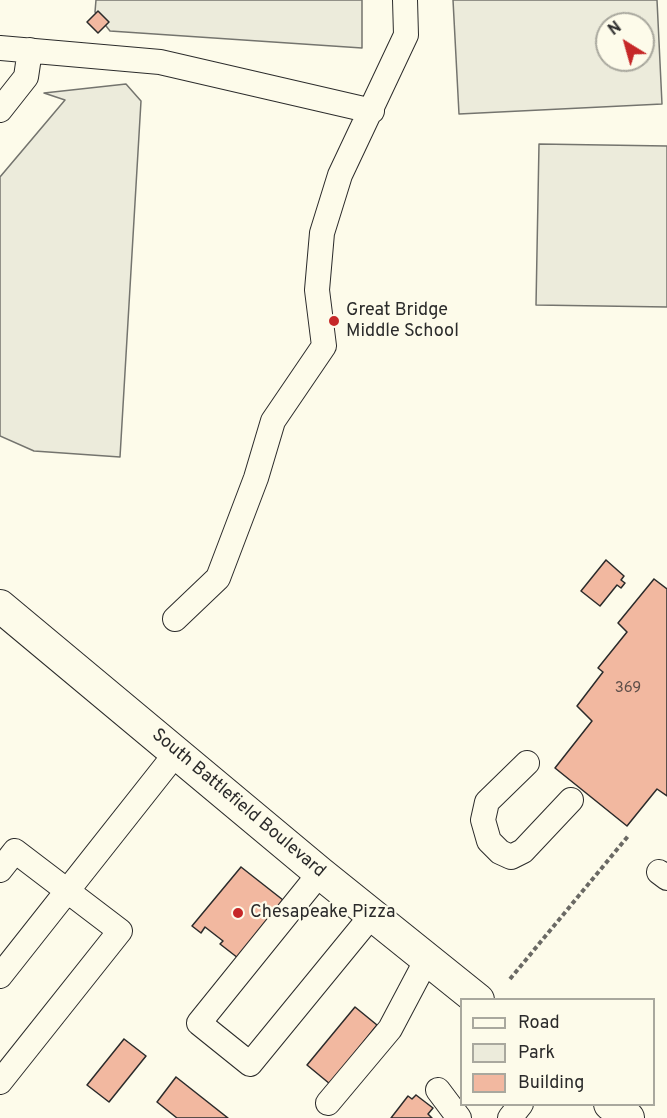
<!DOCTYPE html>
<html>
<head>
<meta charset="utf-8">
<style>
	body { margin:0 }
	#map { position:relative; width:667px; height:1118px; overflow:hidden; background:#fdfbea; font-family:Overpass,sans-serif }
	canvas { display:block }
	.legend { position:absolute; left:460px; top:998px; width:195px; height:108px; box-sizing:border-box; background:#fdfbea; border:2px solid #a9a89e; margin:0; padding:8px 10px; list-style:none; font-size:18px; color:#2b2b2b }
	.legend li { display:flex; align-items:center; gap:12px; height:30px }
	.legend b { width:30px; border:2px solid #a9a89e }
	.north { position:absolute; left:595px; top:12px; width:60px; height:60px; box-sizing:border-box; background:#fdfbea; border:2px solid #a9a89e; border-radius:50%; rotate:323deg; font-size:16px; font-weight:700; line-height:24px; text-align:center; color:#2b2b2b }
	.north::after { content:''; display:block; margin:auto; width:21px; height:27px; background:#c62828; clip-path:polygon(50% 0,100% 100%,50% 72%,0 100%) }
</style>
</head>
<body>
<div id="map">
<canvas width="667" height="1118"></canvas>
<ul class="legend">
<li><b style="height:8px;background:#fdfbea"></b>Road</li>
<li><b style="height:16px;background:#ecebdb"></b>Park</li>
<li><b style="height:16px;background:#f2b8a0"></b>Building</li>
</ul>
<div class="north">N</div>
</div>
<script>
const context = document.querySelector('canvas').getContext('2d');
context.lineJoin = 'round';
function fillPath(path, color) {
  context.fillStyle = color;
  context.fill(path, 'evenodd');
}
function shape(rows) {
  const path = new Path2D();
  for (const r of rows) {
    path.moveTo(r[0], r[1]);
    for (let i = 2; i < r.length; i += 2) path.lineTo(r[i], r[i + 1]);
  }
  return path;
}
function strokePath(path, color, width, dash) {
  context.strokeStyle = color;
  context.lineWidth = width;
  context.lineCap = dash ? 'butt' : 'round';
  context.setLineDash(dash || []);
  context.stroke(path);
}
function write(font, color, halo, rows, align = 'center') {
  context.font = font + ' Overpass,sans-serif';
  context.lineWidth = 4.5;
  context.setLineDash([]);
  context.textBaseline = 'middle';
  context.strokeStyle = halo;
  context.fillStyle = color;
  for (const [text, x, y, turn = 0] of rows) {
    context.save();
    context.translate(x, y);
    context.rotate((+turn || 0) * Math.PI / 180);
    context.textAlign = isNaN(turn) ? turn : align;
    if (halo) context.strokeText(text, 0, 0);
    context.fillText(text, 0, 0);
    context.restore();
  }
}
const green = shape([
	[96,0,362,0,362,48,110,31,95,12,96,0],
	[453,0,657,0,662,104,459,114,453,0],
	[607,24,643,24,643,60,607,60,607,24],
	[126,84,141,101,120,457,34,451,0,436,0,177,65,100,44,93,126,84],
	[539,144,667,146,667,307,536,305,539,144]
]);
fillPath(green, '#ecebdb');
strokePath(green, '#74746e', 1.5);
const building = shape([
	[98,11,109,22,98,33,87,22,98,11],
	[606,560,624,576,621,580,625,583,621,588,617,585,600,606,581,591,606,560],
	[654,579,667,589,667,796,657,789,627,826,555,768,592,721,577,706,603,672,598,668,627,632,618,623,654,579],
	[241,867,283,900,238,958,220,944,223,941,205,927,201,933,192,926,241,867],
	[355,1007,377,1025,330,1084,307,1065,355,1007],
	[124,1039,146,1056,109,1102,87,1085,124,1039],
	[176,1077,228,1118,177,1118,157,1102,176,1077],
	[416,1095,433,1108,428,1114,432,1118,391,1118,408,1096,412,1099,416,1095]
]);
fillPath(building, '#f2b8a0');
strokePath(building, '#2b2b2b', 1.5);
const minor = shape([
	[0,48,160,62,372,111],
	[0,110,26,77,30,50],
	[175,619,218,578,256,478,273,421,324,346,317,290,322,233,340,175,406,35,405,0],
	[527,763,487,802,483,820,489,841,500,852,511,857,523,851,571,800],
	[0,870,15,851,120,931,0,1082],
	[659,872,667,878],
	[320,873,199,1023,250,1064,372,915],
	[0,976,177,752],
	[438,1090,459,1118],
	[328,1103,390,1029,427,959],
	[510,1118,521,1104]
]);
const major = shape([
	[0,606,320,873,478,1000],
	[610,1104,628,1118]
]);
strokePath(minor, '#2b2b2b', 26);
strokePath(major, '#2b2b2b', 34);
strokePath(shape([
	[510,979,629,835]
]), '#6a6964', 4, [4.5, 3]);
strokePath(minor, '#fdfbea', 24);
strokePath(major, '#fdfbea', 32);
for (const [x, y, r, color] of [
	[334,321,6,"#c62828"],
	[238,913,6,"#c62828"]
]) {
  const dot = new Path2D();
  dot.arc(x, y, r, 0, 2 * Math.PI);
  context.fillStyle = color;
  context.fill(dot);
  strokePath(dot, '#fdfbea', 2);
}
write('15px', '#5d4e48', null, [
	["369",628,689]
]);
write('18px', '#2b2b2b', '#fdfbea', [
	["Great Bridge",346,311],
	["Middle School",346,332],
	["Chesapeake Pizza",250,913]
], 'left');
write('18px', '#2b2b2b', '#fdfbea', [
	["South Battlefield Boulevard",238,804,40]
]);
</script>
</body>
</html>
